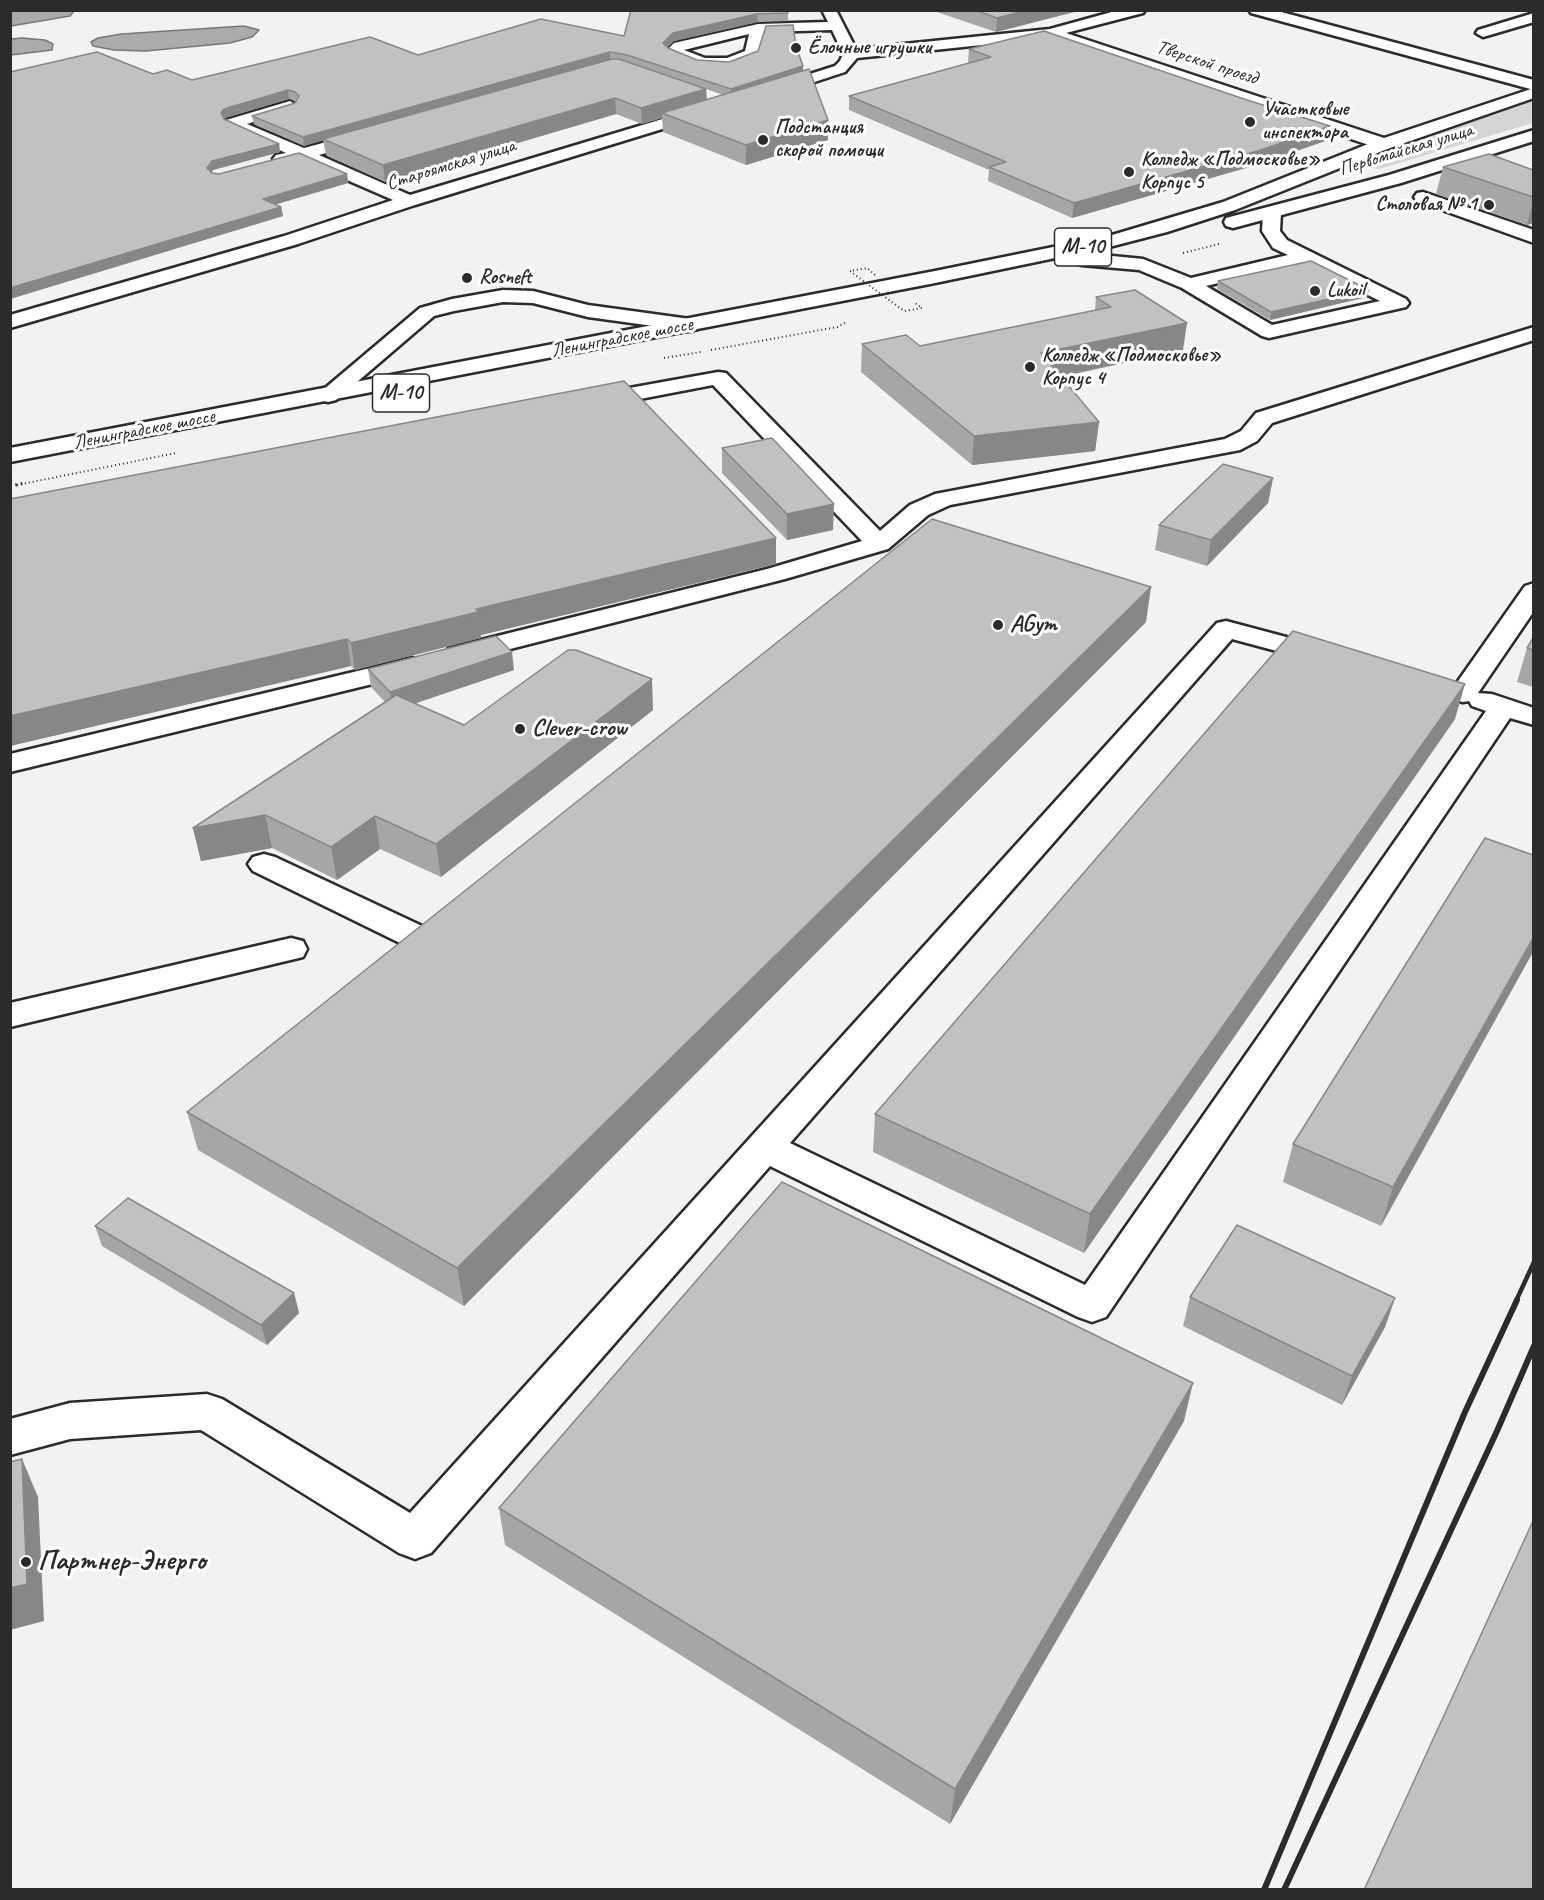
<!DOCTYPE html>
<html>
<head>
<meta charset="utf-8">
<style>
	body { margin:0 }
	#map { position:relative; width:1544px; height:1900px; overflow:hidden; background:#f2f2f2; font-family:Caveat,sans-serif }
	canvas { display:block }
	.frame { position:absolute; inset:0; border:12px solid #2b2b2b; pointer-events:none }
</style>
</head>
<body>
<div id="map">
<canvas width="1544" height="1900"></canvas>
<div class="frame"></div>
</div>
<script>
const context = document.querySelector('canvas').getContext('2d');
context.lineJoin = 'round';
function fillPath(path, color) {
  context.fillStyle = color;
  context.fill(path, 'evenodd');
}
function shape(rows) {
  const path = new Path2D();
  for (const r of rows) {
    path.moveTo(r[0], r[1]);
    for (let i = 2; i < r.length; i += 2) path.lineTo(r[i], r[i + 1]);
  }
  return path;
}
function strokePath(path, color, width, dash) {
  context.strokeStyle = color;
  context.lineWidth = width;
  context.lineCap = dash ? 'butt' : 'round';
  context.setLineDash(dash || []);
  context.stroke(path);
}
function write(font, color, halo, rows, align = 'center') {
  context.font = font + ' Caveat,sans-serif';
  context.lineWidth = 6;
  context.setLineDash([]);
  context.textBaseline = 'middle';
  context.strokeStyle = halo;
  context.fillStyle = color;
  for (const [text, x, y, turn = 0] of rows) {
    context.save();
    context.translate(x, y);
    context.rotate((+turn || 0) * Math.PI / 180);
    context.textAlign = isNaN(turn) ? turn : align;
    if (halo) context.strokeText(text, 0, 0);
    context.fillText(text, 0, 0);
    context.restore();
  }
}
fillPath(shape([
	[1533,100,1533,123,1379,169,1359,166,1360,162]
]), '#d5d5d5');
const water = shape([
	[11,10,74,10,74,11,70,16,11,26,11,10],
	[244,26,259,30,252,37,230,43,146,51,114,50,93,46,91,42,98,38,121,34,244,26],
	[22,38,45,40,53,44,52,50,11,55,11,39,22,38]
]);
fillPath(water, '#ababab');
strokePath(water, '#787878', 1.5);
const minor = shape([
	[822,10,836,10,856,49,1050,29,1119,10,1145,10,1143,13,1066,33,1390,140,1392,144,1390,148,1384,149,1378,148,1049,38,857,58,845,72,769,97,763,95,761,92,763,89,835,66,840,61,843,54,832,30,764,32,757,57,729,68,698,66,669,54,666,51,674,43,758,24,828,22,822,10],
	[749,34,745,51,727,58,705,58,684,50,749,34],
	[1249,10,1274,10,1534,80,1534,90,1251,13,1249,10],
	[1534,13,1534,22,1483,37,1476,33,1478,30,1534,13],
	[290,101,298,106,296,109,247,124,304,148,367,131,373,132,375,136,373,140,319,155,410,195,699,108,711,108,713,111,711,114,415,205,298,244,10,328,10,315,284,236,393,200,301,160,282,164,276,163,273,159,276,155,286,153,226,126,224,123,226,120,290,101],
	[1423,192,1534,230,1534,243,1417,201,1414,197,1417,193,1423,192],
	[1272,208,1278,209,1281,213,1280,231,1287,240,1406,299,1409,303,1406,307,1269,338,1262,336,1182,288,1139,270,1082,265,1075,263,1072,259,1075,255,1082,253,1143,259,1191,278,1288,255,1273,248,1262,231,1263,213,1266,209,1272,208],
	[1303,263,1380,301,1272,325,1206,286,1303,263],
	[503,290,533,291,588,305,690,319,697,321,700,325,697,329,690,331,588,317,533,303,503,302,454,311,434,316,336,400,328,402,320,400,317,395,420,308,452,299,503,290],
	[1534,327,1534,340,1272,423,1257,441,1240,450,950,505,928,515,888,549,785,579,459,662,449,660,445,654,449,648,767,569,862,541,713,385,593,408,585,406,582,401,585,396,718,372,726,373,880,531,910,505,935,494,1225,439,1241,431,1256,413,1534,327],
	[1534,583,1534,611,1478,693,1492,694,1534,708,1534,725,1510,718,1106,1317,1092,1322,1078,1317,770,1166,431,1553,415,1559,399,1553,201,1430,70,1439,10,1455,10,1419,70,1403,207,1394,222,1399,410,1513,1217,623,1226,621,1335,650,1339,656,1335,662,1325,664,1232,639,790,1143,1085,1285,1486,711,1472,706,1469,701,1463,702,1408,688,1404,682,1408,676,1418,674,1456,684,1525,586,1534,583],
	[412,658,422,660,426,666,422,672,10,772,10,754,412,658],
	[264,854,275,857,422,926,426,934,422,942,410,945,398,942,253,871,248,864,253,857,264,854],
	[291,938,303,941,307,949,303,957,10,1027,10,1003,291,938]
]);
const highway = shape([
	[1534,88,1534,98,1390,148,1235,210,1167,232,1113,246,935,283,10,462,10,448,935,271,1112,235,1223,202,1378,140,1534,88],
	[1534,130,1534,141,1401,183,1233,228,1226,226,1224,222,1226,218,1389,175,1534,130]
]);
strokePath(minor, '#2b2b2b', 5);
strokePath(highway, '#2b2b2b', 5);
strokePath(shape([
	[174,75,195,82]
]), '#2b2b2b', 1.5, [1, 2]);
strokePath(shape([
	[1183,253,1219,244],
	[711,350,837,327,847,322],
	[664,358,701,352],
	[17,485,176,453]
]), '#2b2b2b', 2, [1, 3]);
strokePath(shape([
	[10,486,25,483]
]), '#2b2b2b', 3, [1.5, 4]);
fillPath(minor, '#fff');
fillPath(highway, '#fff');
strokePath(shape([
	[1516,1301,1534,1262]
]), '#2b2b2b', 4.5);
strokePath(shape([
	[1264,1890,1465,1412,1517,1300],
	[1284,1890,1497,1431,1534,1346]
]), '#2b2b2b', 6);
strokePath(shape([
	[875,275,867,268,850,271,904,311,922,308,915,303]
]), '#2b2b2b', 2, [1, 3]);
fillPath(shape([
	[631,10,788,13,788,21,758,22,674,41,667,47,697,60,729,62,796,46,803,71,828,140,746,165,663,132,662,118,642,124,616,114,385,182,326,155,323,140,304,146,254,124,252,116,295,103,296,101,289,99,225,118,224,120,279,144,280,152,213,170,212,173,219,174,347,174,348,183,276,204,281,207,283,216,10,299,153,74,192,80,418,55,624,36],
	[706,89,723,95,707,100],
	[931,10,1082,10,996,32],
	[969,49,1328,140,1256,165,1072,218,988,181,989,170,849,110,849,96,969,63,968,63],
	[1443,167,1533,170,1533,223,1527,225,1436,194],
	[1218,281,1367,297,1270,320,1217,289],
	[1096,297,1183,350,1061,377,1099,422,1095,451,972,465,861,372,862,344,920,346,1095,310],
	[722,448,833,530,787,540,722,473],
	[1273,478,1268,503,1207,566,1155,550,1159,525],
	[10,499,776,564,481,635,481,638,355,670,351,666,10,746],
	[1146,622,464,1306,198,1150,187,1112],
	[1533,638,1533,687,1517,682,1527,648],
	[368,669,514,670,414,703,464,725,653,710,441,877,380,849,337,880,272,848,201,861,193,828,385,702,371,687],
	[1455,719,1084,1253,873,1152,875,1114],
	[1533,855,1381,1226,1283,1182,1293,1144],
	[95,1226,294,1293,299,1313,267,1345,102,1246],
	[1190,1297,1395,1298,1385,1327,1342,1405,1183,1326],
	[1184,1421,950,1824,505,1545,499,1508]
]), '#a6a6a6');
fillPath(shape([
	[1027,10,1082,10,996,32,997,18],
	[757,14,758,22,674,41,664,51,663,43,673,33],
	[610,52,610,60,323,139,323,140,304,146,303,137],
	[803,66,803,74,731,98,731,89],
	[706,89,707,105,662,113,662,118,642,124,641,108],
	[288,90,289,99,225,118,222,122,221,113,224,109],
	[615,98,616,114,385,182,383,165],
	[828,120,828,140,746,165,746,145],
	[1330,126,1328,140,1256,165,1072,218,1074,203],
	[279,144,280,152,213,170,209,177,207,168,212,161],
	[347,174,348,183,264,208,263,199],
	[1533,202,1533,223,1527,225],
	[281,207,283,216,10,299,10,288],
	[1369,290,1367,297,1270,320,1271,312],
	[1187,323,1183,350,1039,381,1041,353],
	[1099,422,1095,451,972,465,974,436],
	[1273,478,1268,503,1207,566,1211,540],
	[834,504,833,530,787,540,787,514],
	[776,538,776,564,481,635,481,638,355,670,351,643,476,609],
	[1151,587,1146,622,464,1306,457,1268],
	[347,639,351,666,10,746,10,716],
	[512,652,514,670,393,711,390,692],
	[652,679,653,710,441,877,436,844],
	[1465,684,1455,719,1084,1253,1090,1214],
	[265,815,272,848,201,861,193,828],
	[375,816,380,849,337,880,331,847],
	[1533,938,1533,952,1381,1226,1393,1187],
	[294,1293,299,1313,267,1345,261,1325],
	[1395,1298,1385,1327,1342,1405,1352,1376],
	[1193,1383,1184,1421,950,1824,955,1789],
	[22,1459,38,1497,44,1621,10,1630,10,1588]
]), '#878787');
const building = shape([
	[631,10,787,10,788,13,757,14,673,33,663,43,668,48,697,60,729,62,758,51,766,26,793,25,796,46,803,66,731,89,627,55,610,52,303,137,252,116,295,103,299,96,295,92,288,90,224,109,221,113,224,119,279,144,212,161,207,168,212,173,219,174,299,153,347,174,263,199,281,207,10,288,10,72,97,52,153,74,167,70,192,80,370,37,418,55,541,19,624,36,631,10],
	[975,10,1027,10,997,18,975,10],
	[1044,31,1247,100,1330,126,1258,151,1074,203,989,167,1006,162,849,96,991,57,969,49,1044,31],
	[612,59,619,59,706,89,641,108,615,98,383,165,323,139,612,59],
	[809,69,828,120,746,145,662,113,809,69],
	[1489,154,1533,170,1533,197,1443,167,1489,154],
	[1311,261,1369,290,1271,312,1218,281,1311,261],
	[1135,290,1187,323,1041,353,1099,422,974,436,862,344,906,335,920,346,1111,307,1096,297,1135,290],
	[624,381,776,538,476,609,478,612,351,643,347,639,10,716,10,499,624,381],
	[772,438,834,504,787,514,722,448,772,438],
	[1223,464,1273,478,1211,540,1159,525,1223,464],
	[932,519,1151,587,457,1268,187,1112,932,519],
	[1293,631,1465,684,1090,1214,875,1114,1293,631],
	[496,636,512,652,390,692,368,669,496,636],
	[1533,638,1533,650,1527,648,1533,638],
	[568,650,576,650,652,679,436,844,375,816,331,847,265,815,193,828,396,695,464,725,568,650],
	[1485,838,1533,855,1533,938,1393,1187,1293,1144,1485,838],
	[782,1182,1193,1383,955,1789,499,1508,782,1182],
	[128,1198,294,1293,261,1325,95,1226,128,1198],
	[1237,1225,1395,1298,1352,1376,1190,1297,1237,1225],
	[22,1459,27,1584,10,1588,10,1462,22,1459],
	[1533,1521,1533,1890,1364,1890,1533,1521]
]);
fillPath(building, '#c1c1c1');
strokePath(building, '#878787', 1.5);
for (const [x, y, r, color] of [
	[796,48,6,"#2b2b2b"],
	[1250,122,6,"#2b2b2b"],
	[763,140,6,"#2b2b2b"],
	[1129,172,6,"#2b2b2b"],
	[1489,205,6,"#2b2b2b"],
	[467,278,6,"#2b2b2b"],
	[1315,291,6,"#2b2b2b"],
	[1030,367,6,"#2b2b2b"],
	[998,625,6,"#2b2b2b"],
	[520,729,6,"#2b2b2b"],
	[26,1562,6,"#2b2b2b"]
]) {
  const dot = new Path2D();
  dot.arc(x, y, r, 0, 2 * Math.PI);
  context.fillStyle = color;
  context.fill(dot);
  strokePath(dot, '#fff', 2);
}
write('bold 20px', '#2b2b2b', '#fff', [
	["Ёлочные игрушки",808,48],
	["Участковые",1262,110],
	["инспектора",1262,133],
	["Подстанция",775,128],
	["скорой помощи",775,151],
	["Колледж «Подмосковье»",1141,160],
	["Корпус 5",1141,183],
	["Столовая № 1",1477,205,"right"],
	["Rosneft",479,278],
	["Lukoil",1327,291],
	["Колледж «Подмосковье»",1042,356],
	["Корпус 4",1042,379]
], 'left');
write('20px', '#2b2b2b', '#fff', [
	["Тверской проезд",1207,63,18],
	["Первомайская улица",1406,150,-17],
	["Староямская улица",451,165,-17],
	["Ленинградское шоссе",622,338,-11],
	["Ленинградское шоссе",144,430,-11]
]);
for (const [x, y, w] of [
	[1083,247,57],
	[401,393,57]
]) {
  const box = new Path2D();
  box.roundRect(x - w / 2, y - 19, w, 38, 4.5);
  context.fillStyle = '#fff';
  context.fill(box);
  strokePath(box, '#2b2b2b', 1.5);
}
write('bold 22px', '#2b2b2b', null, [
	["М-10",1083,247],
	["М-10",401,393]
]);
write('bold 24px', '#2b2b2b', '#fff', [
	["AGym",1010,625],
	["Clever-crow",532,729]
], 'left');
write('bold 28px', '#2b2b2b', '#fff', [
	["Партнер-Энерго",38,1562]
], 'left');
</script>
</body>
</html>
